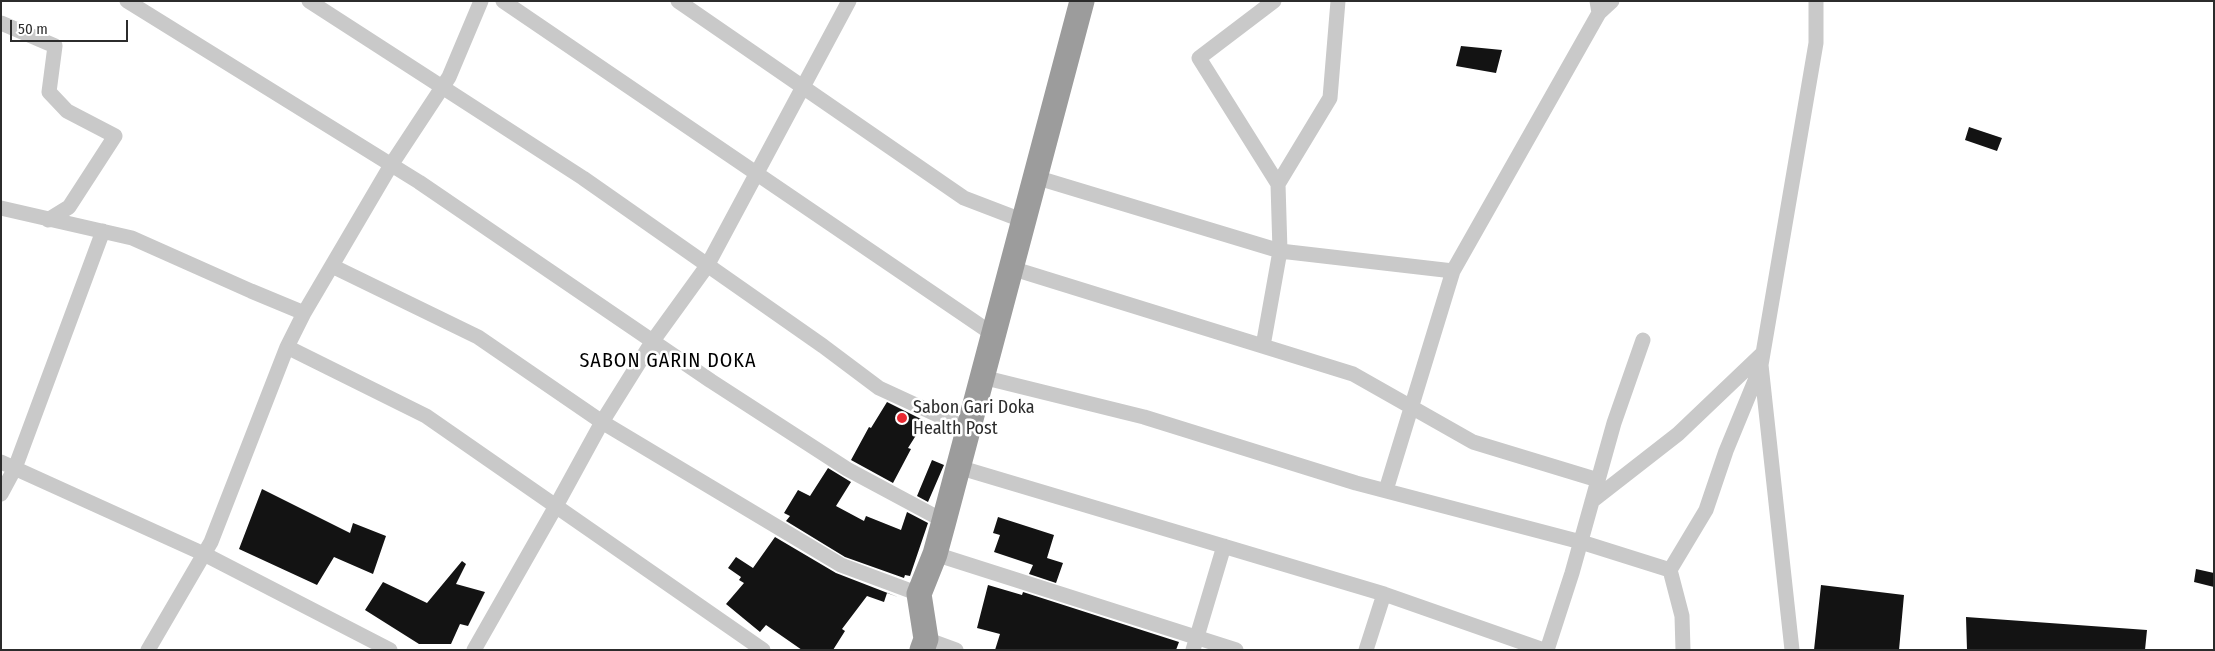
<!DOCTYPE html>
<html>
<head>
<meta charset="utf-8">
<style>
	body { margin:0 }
	#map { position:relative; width:2215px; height:651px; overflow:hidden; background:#fff; font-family:"Fira Sans Condensed",sans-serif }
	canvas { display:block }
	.frame { position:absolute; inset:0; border:2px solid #2c2c2c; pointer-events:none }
	.scale { position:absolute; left:10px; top:20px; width:118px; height:22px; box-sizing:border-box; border:2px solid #2c2c2c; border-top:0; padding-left:6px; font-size:15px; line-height:18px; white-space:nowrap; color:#2c2c2c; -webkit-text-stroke:4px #fff; paint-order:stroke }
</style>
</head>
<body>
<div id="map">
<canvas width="2215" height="651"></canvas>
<div class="frame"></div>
<div class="scale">50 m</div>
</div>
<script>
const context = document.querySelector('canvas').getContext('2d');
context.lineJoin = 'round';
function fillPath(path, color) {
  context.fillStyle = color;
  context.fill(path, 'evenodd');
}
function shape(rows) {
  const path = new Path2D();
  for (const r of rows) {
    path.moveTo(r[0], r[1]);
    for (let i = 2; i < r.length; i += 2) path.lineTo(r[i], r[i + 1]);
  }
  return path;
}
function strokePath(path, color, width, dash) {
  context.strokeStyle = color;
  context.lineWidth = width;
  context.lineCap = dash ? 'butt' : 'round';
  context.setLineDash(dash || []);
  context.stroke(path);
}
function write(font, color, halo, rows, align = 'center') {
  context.font = font + ' "Fira Sans Condensed",sans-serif';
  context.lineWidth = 5;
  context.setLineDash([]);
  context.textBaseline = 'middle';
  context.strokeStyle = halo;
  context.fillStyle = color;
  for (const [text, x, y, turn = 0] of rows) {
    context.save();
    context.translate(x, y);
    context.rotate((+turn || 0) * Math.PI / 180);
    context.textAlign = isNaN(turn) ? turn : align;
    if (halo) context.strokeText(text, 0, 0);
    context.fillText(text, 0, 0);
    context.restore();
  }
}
fillPath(shape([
	[1461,46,1502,50,1496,73,1456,66],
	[1969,127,2002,138,1997,151,1965,140],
	[887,402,925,421,908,448,911,449,893,483,851,460,869,427,871,428],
	[932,460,944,465,928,502,917,496],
	[828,468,851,482,836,506,864,521,866,516,901,530,907,512,928,523,910,576,905,575,904,578,845,557,786,521,790,516,784,513,798,490,810,496],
	[262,489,350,533,353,523,386,536,373,574,334,557,317,585,239,549],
	[998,517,1054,535,1047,558,1063,563,1056,583,1029,574,1033,565,994,552,1000,535,993,533],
	[775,537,836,573,898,597,887,593,884,602,867,596,842,629,845,631,833,650,802,650,766,625,760,632,726,604,744,583,739,580,741,577,728,568,736,557,753,568],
	[462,561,466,564,456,584,485,592,468,626,460,624,451,644,419,644,365,610,383,582,427,603],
	[2196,569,2214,573,2214,587,2194,582],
	[988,585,1022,595,1023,592,1179,642,1176,650,995,650,1000,634,977,628],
	[1821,585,1904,595,1899,650,1814,650],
	[1966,617,2147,630,2145,650,1967,650]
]), '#131313');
strokePath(shape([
	[127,1,419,182,711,381,847,469,944,521],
	[309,1,583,178,823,346,879,388,968,429],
	[503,1,994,335],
	[678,1,964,198,1024,221],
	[1597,1,1599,13,1612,1],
	[1,23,55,46,49,92,67,111,115,136,69,207,48,220],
	[1035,177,1280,251,1453,271],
	[1278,184,1330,98,1338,1],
	[1,208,132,238,251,291,304,313],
	[332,266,478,337,602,422,841,565,919,594],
	[1011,268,1353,374,1473,442,1598,480],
	[1263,346,1280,251,1278,184,1199,58,1274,1],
	[287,347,426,416,763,650],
	[982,377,1144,417,1356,483,1581,542,1670,570],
	[1,462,204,554,390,650],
	[958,467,1384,594,1544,650],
	[1386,490,1453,271,1599,13],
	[1,494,15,468,103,231],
	[1592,501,1678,434,1763,353],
	[935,554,1236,650],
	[926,639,956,650],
	[148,650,211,542,287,347,304,313,391,165,449,77,481,1],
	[474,650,556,506,602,422,652,342,707,266,849,1],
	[1193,650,1224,546],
	[1366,650,1384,594],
	[1547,650,1572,573,1614,423,1643,340],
	[1683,650,1682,616,1670,570,1706,510,1726,451,1761,366],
	[1792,650,1761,365,1816,43,1816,1]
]), '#c9c9c9', 15);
strokePath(shape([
	[922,650,926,639,919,594,935,554,944,521,1082,1]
]), '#9c9c9c', 25);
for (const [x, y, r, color] of [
	[902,418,6,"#e92831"]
]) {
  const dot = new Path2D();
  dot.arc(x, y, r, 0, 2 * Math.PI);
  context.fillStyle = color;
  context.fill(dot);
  strokePath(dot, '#fff', 2);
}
write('18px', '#2c2c2c', '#fff', [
	["Sabon Gari Doka",913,408],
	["Health Post",913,429]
], 'left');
context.letterSpacing = '1px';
write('20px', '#000', '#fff', [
	["SABON GARIN DOKA",668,361]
]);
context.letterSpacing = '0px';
</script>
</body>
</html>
